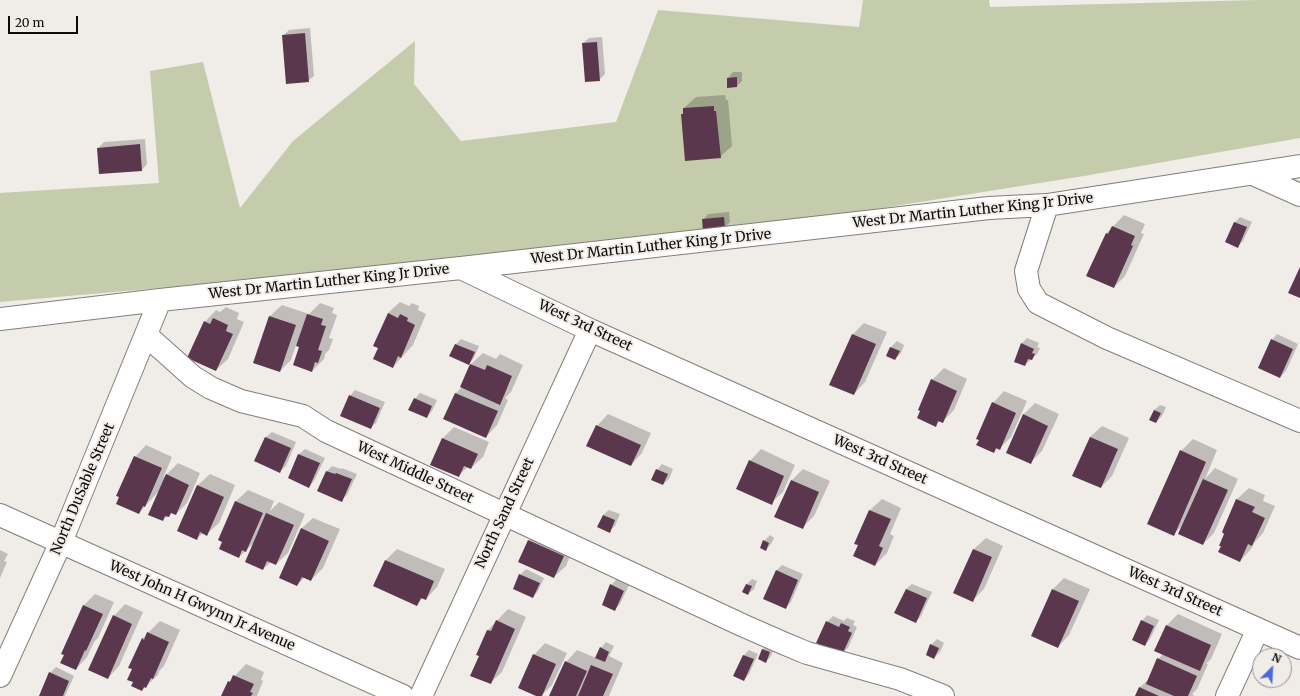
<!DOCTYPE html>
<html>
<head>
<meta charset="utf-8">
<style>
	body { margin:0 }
	#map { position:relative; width:1300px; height:696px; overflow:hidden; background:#f0ece8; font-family:Merriweather,serif }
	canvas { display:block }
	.north { position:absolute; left:1252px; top:648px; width:40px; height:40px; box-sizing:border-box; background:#f0ece8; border:1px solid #95928f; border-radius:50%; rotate:24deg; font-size:11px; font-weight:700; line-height:16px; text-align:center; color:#0c0b0a }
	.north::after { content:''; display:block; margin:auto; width:14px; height:18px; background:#4a69dd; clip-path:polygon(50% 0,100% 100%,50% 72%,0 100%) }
	.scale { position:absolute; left:8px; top:16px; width:70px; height:18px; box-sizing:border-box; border:2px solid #0c0b0a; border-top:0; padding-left:5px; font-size:12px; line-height:14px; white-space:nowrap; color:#0c0b0a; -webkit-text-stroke:3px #f0ece8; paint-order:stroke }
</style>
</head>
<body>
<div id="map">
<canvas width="1300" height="696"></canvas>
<div class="north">N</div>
<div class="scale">20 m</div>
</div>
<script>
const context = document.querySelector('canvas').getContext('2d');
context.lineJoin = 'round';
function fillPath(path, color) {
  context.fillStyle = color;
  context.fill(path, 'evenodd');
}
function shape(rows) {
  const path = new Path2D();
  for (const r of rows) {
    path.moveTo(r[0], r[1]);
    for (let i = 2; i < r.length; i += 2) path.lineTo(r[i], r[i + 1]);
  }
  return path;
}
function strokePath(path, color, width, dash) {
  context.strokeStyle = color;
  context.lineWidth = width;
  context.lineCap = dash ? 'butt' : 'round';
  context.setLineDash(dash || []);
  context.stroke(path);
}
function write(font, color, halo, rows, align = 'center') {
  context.font = font + ' Merriweather,serif';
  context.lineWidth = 4;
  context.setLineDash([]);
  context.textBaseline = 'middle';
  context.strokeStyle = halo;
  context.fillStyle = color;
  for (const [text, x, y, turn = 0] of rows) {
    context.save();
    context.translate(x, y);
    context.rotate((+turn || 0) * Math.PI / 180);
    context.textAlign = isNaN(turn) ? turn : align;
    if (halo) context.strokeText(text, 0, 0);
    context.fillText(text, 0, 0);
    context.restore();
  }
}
fillPath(shape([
	[863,0,989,0,990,7,1257,0,1300,0,1300,138,1084,176,649,245,0,302,0,193,159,183,150,71,203,62,240,208,293,141,415,41,414,84,461,141,616,122,658,10,859,27]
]), '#c4ccac');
fillPath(shape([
	[310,28,314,76,308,81,284,35,289,30],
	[602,37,605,74,599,80,583,43,589,38],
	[733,72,742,72,742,81,737,86,728,78],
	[725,95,726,100,728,100,732,146,720,157,682,114,684,112,684,108,696,97],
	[145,139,147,164,142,170,98,148,104,142],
	[729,212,730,222,724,228,703,220,708,214],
	[1124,215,1145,224,1141,233,1144,234,1125,276,1114,287,1106,234],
	[1240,217,1252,222,1243,241,1237,247,1226,242,1235,222],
	[400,302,409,306,412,303,419,306,418,310,426,314,413,345,393,367,380,348,388,313],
	[320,303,334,308,332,313,337,315,329,338,333,339,329,350,325,354,324,359,312,371,300,347,296,345,291,360,280,371,270,316,282,305,309,314],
	[226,307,239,313,237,319,244,322,228,359,216,370,205,322,216,310,220,312],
	[864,323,887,332,865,382,854,394,831,384,853,334],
	[1277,334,1298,344,1286,371,1280,377,1272,340],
	[1027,338,1039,343,1037,347,1040,348,1037,354,1025,365,1022,343],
	[461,339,479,346,474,358,469,364,451,356,456,344],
	[897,341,904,345,901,353,895,359,888,355,891,347],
	[483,353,496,359,500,354,523,365,511,392,505,398,508,400,497,425,486,437,445,419,456,393,462,387,461,386,471,364],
	[944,368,967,379,954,410,942,422,940,421,936,425,932,380],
	[355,390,385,402,376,423,370,428,350,396],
	[1004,391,1027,401,1011,437,1000,448,998,448,994,452,993,403],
	[420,393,437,400,432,411,427,417,415,399],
	[1035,403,1059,414,1042,451,1030,463,1023,415],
	[1160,405,1166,407,1162,416,1156,422,1150,419,1154,410],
	[608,414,651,433,642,453,631,465,597,426],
	[1102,426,1129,438,1112,476,1101,487,1074,475,1090,437],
	[454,427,489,442,483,457,471,468,468,467,458,476,443,438],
	[272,432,296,442,286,466,280,471,266,437],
	[1193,439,1217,450,1205,479,1215,468,1238,479,1214,533,1203,544,1184,524,1173,535,1181,451],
	[146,445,172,457,163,478,178,463,200,473,187,503,176,514,172,512,163,520,159,491,139,513,135,457],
	[305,449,325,458,314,481,309,487,289,478,299,454],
	[761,449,795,465,783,492,771,503,750,461],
	[662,464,673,469,669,479,663,484,657,470],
	[332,466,341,469,342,468,357,474,347,495,341,500,327,471],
	[803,469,830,481,814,516,802,528,792,480],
	[210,474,235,485,219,523,207,534,203,533,196,539,178,531,198,485],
	[1249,488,1265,495,1263,501,1275,506,1263,533,1254,543,1251,549,1240,561,1223,532,1237,499],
	[248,490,274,501,270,511,279,502,305,514,288,553,276,564,271,562,263,569,255,542,239,557,223,542,219,540,236,501],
	[882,499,901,508,890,534,894,536,887,553,875,565,859,545,856,543,870,510],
	[609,510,620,514,615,526,609,531,603,515],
	[313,518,340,529,323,568,311,580,305,577,297,585,301,529],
	[540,529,575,544,566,566,554,577,529,540],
	[770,535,774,538,771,544,766,550,764,541],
	[986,538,1003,546,984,589,972,601,955,593,974,549],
	[397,549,445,569,437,587,426,599,423,598,417,604,375,586,386,560],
	[0,550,8,554,4,561,7,562,0,578],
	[782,565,803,574,791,602,785,608,764,598,777,570],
	[526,569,544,578,538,591,533,597,520,575],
	[1064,578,1090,589,1069,635,1058,647,1053,589],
	[617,579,629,585,620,604,615,609,611,585],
	[752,579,757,581,754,589,748,594,743,592,747,584],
	[912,584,932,592,921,616,916,622,896,613,906,589],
	[95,594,114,602,98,638,94,642,87,657,76,669,65,655,62,653,84,605],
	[125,604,143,612,119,666,108,678,114,616],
	[508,609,526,617,502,672,490,683,480,655,478,654,488,630],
	[1178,614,1222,634,1211,659,1206,664,1208,664,1197,689,1192,694,1194,695,1193,696,1136,696,1140,687,1150,678,1158,659,1163,654,1166,626],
	[1147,615,1159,620,1150,639,1145,645,1142,621],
	[833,616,844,621,847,618,855,621,853,625,857,627,848,648,842,653,827,622],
	[160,621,180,630,164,666,159,671,158,675,142,690,142,639],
	[937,639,944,643,940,652,934,658,931,645],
	[606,642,614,646,609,656,623,663,609,696,550,696,566,662,577,650,596,658,601,648],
	[545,643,567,653,552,685,541,696,538,696,534,655],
	[769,644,775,647,771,656,766,662,759,659,763,649],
	[749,650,758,654,749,674,744,680,734,676,744,655],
	[246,664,264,672,261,680,263,681,257,696,223,696,229,682],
	[56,667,74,676,65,696,40,696,50,673]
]), '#0003');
fillPath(shape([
	[305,33,309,82,286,84,282,35],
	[597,42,600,81,585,82,582,43],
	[737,77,737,87,727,88,727,78],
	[714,106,714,111,716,111,721,158,685,161,681,114,683,114,683,108],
	[140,144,142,171,99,174,97,148],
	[724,217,725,228,703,231,702,219],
	[1234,222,1247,227,1238,248,1225,242],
	[1112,226,1135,236,1131,245,1133,246,1114,288,1086,276,1106,233,1108,234],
	[1300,267,1300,298,1288,293],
	[388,313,398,318,400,314,408,318,407,321,415,325,401,358,398,356,393,368,373,359,378,348,373,346],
	[307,314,323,319,321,325,326,326,318,350,322,351,318,363,315,362,312,372,293,365,299,347,296,346],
	[269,316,296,325,280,372,253,363],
	[213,318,228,325,226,331,233,334,216,371,187,358,204,321,210,324],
	[852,334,876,344,854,395,829,385],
	[1271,339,1293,349,1280,378,1258,368],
	[1021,343,1034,349,1032,353,1035,354,1032,360,1028,359,1025,366,1014,362],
	[455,344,475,352,469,365,449,356],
	[890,347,900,351,895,360,886,356],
	[470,364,485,370,487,365,512,376,500,405,460,387],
	[931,379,957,391,943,423,938,421,936,427,917,418,920,411,918,410],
	[455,393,498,411,486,438,443,419],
	[349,395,380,408,371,429,340,416],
	[414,398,432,406,427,418,408,410],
	[992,402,1016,413,1000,450,996,448,994,453,976,445,979,440,976,439],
	[1154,410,1161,413,1156,423,1149,420],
	[1023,414,1048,426,1031,464,1006,453],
	[596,425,641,445,631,466,586,446],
	[265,437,291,448,280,473,254,461],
	[1090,437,1118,449,1101,488,1072,476],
	[442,438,478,454,471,469,464,466,459,477,430,465],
	[1180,450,1206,462,1174,536,1147,524],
	[298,454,320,463,309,488,288,478],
	[134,456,162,468,145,507,143,506,139,514,116,504,119,497,116,496],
	[749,460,784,476,772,505,736,489],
	[656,469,668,474,663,485,651,480],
	[326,471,335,474,336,473,352,479,342,502,317,491],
	[166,474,189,485,176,515,171,513,169,517,165,516,163,521,148,515],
	[1203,479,1228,490,1203,545,1178,534],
	[791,480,819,492,803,529,774,517],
	[197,485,224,497,207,536,200,532,197,540,177,531],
	[1236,499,1255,507,1252,512,1265,518,1252,546,1248,544,1240,562,1218,552,1221,546,1219,546,1224,534,1222,532],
	[235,501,263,513,246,552,242,550,239,558,219,549,222,542,218,540],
	[869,510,891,519,879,546,883,548,875,566,853,556,858,545,854,544],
	[266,513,294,525,276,565,267,561,263,570,245,562],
	[603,515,615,520,610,533,597,527],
	[301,528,329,541,311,581,302,577,297,586,279,578],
	[528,540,564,556,554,578,518,562],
	[763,540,769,543,766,551,760,548],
	[973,549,992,557,973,602,953,593],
	[385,560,434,581,426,600,421,598,417,606,373,586],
	[776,570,798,580,786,609,763,599],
	[519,574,540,583,533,598,513,589],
	[610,584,624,591,615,611,602,605],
	[746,584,752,586,748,595,742,592],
	[906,589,927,598,916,623,894,613],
	[1052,589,1079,601,1058,648,1031,636],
	[83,605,103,614,86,651,85,650,76,670,60,663,64,655,61,654],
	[113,615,132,624,108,679,88,670],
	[496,620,515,629,491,684,470,676,479,656,476,655,487,630,491,631],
	[1141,620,1154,626,1145,646,1132,640],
	[826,621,839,627,841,623,850,627,848,631,852,633,842,655,816,643],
	[1166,625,1211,645,1200,671,1154,651],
	[147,632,169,642,153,679,151,678,146,688,144,687,142,691,131,686,133,682,127,680,132,669,128,668,142,638,144,640],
	[930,644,939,648,934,659,926,655],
	[600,647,609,652,605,662,595,658],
	[762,649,770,652,766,663,758,659],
	[533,654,556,664,542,696,536,696,518,688],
	[743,655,754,659,744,681,733,676],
	[1157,658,1197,676,1188,696,1174,696,1146,684],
	[565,661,587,671,576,696,549,696],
	[591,665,613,674,603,696,578,696],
	[49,672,69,681,63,696,39,696],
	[233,675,254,684,250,692,253,693,251,696,221,696,228,681,230,682],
	[1139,687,1159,696,1135,696]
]), '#5b374d');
const minor = shape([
	[1253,174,1300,195],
	[1047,205,1026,271,1029,289,1038,303,1107,338,1300,421],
	[461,268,590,330,1300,648],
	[0,319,160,300,461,268,989,208,1047,205,1300,166],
	[146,335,193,377,211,388,241,401,303,416,326,431,742,625,783,643,807,653,900,679,943,696],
	[0,515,403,696],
	[0,676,61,542,160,300],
	[421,696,590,330],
	[1227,696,1258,629]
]);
strokePath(minor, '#827f7b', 24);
strokePath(minor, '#fff', 22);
write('14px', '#0c0b0a', '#f0ece8', [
	["West Dr Martin Luther King Jr Drive",973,211,-6],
	["West Dr Martin Luther King Jr Drive",651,247,-6],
	["West Dr Martin Luther King Jr Drive",329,282,-6],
	["West 3rd Street",585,326,25],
	["West 3rd Street",880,460,24],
	["West Middle Street",415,473,25],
	["North DuSable Street",83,489,-67],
	["North Sand Street",505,513,-65],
	["West 3rd Street",1175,592,24],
	["West John H Gwynn Jr Avenue",202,606,24]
]);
</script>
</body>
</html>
